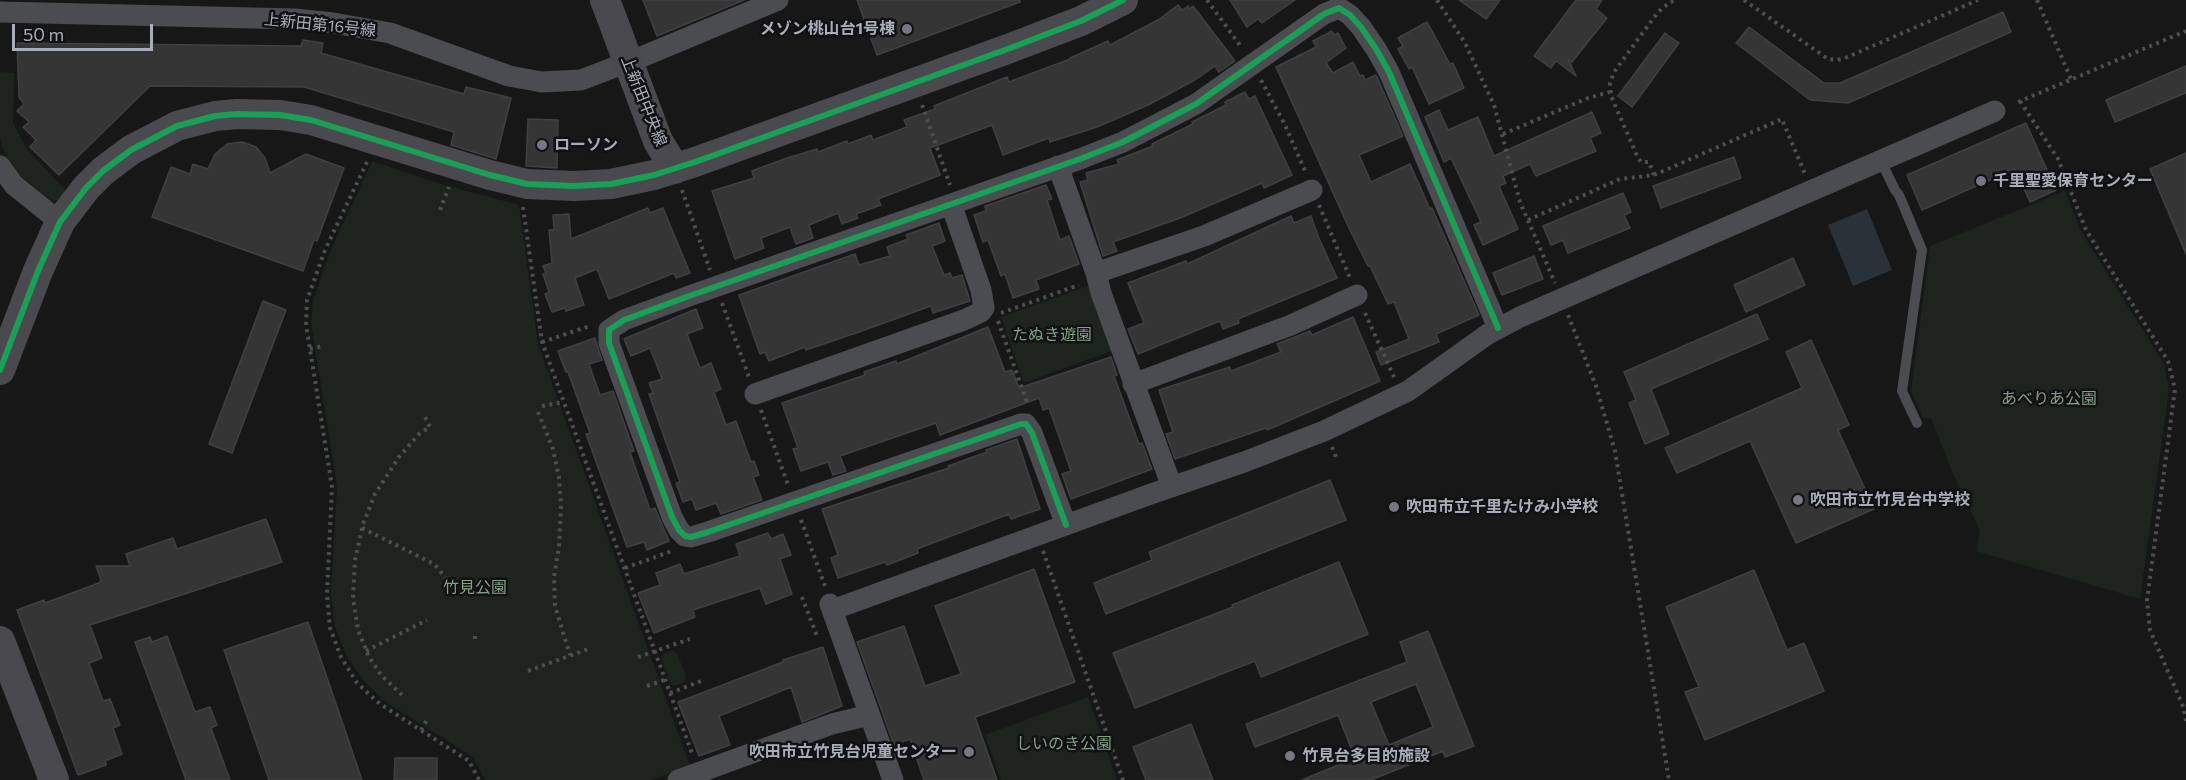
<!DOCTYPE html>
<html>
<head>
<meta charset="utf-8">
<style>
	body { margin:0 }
	#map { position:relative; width:2186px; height:780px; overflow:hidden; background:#171717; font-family:Commissioner,sans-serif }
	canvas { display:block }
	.scale { position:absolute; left:12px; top:24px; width:141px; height:27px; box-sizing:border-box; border:3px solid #a8adb8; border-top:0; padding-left:8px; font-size:18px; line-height:21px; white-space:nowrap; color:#a8adb8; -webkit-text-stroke:4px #111113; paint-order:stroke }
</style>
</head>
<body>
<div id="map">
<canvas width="2186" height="780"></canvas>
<div class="scale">50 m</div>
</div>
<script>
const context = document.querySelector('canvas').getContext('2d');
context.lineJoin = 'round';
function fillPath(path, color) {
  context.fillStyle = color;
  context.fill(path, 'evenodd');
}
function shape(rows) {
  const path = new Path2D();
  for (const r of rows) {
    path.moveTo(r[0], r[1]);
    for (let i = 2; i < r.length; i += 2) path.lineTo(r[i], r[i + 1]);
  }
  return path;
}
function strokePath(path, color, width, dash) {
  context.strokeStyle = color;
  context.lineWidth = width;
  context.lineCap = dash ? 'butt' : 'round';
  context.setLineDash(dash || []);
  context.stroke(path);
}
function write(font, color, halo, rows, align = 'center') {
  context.font = font + ' Commissioner,"Noto Sans JP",sans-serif';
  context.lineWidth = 5;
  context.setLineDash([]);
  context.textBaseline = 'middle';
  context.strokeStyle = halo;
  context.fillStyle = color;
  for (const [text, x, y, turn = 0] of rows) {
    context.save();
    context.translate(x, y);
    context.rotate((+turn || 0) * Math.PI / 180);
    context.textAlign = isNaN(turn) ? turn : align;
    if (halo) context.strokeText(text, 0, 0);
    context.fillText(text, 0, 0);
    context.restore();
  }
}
fillPath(shape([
	[0,72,14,73,13,123,27,149,69,194,57,202,51,200,22,177,9,161,3,148,0,139],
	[372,161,441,184,519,205,538,344,690,766,651,780,485,780,473,757,384,701,363,680,347,656,335,627,331,594,337,486,311,323,313,301,330,252],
	[2065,191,2081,231,2164,364,2169,390,2140,599,1976,551,1980,531,1951,469,1931,418,1923,418,1911,391,1930,246],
	[1091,285,1114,350,1024,383,1001,317],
	[670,651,674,651,678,655,686,677,684,682,676,685,672,685,670,682,661,659,663,654],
	[1088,697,1117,780,1001,780,985,735]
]), '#1d241e');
fillPath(shape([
	[1867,209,1892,270,1853,286,1828,225]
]), '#2a3239');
const building = shape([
	[643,0,744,0,657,36,643,0],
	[857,0,1020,0,1020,2,877,55,857,0],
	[1230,0,1295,0,1262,23,1258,19,1247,27,1230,0],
	[1459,0,1500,0,1486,19,1459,0],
	[1576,0,1602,0,1596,9,1607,18,1572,62,1568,59,1576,76,1556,61,1551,68,1534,56,1576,0],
	[1178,5,1182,10,1188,6,1190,9,1193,6,1235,61,1219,72,1215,66,1195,80,1148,105,1097,127,1050,142,1049,138,1003,155,992,125,930,148,940,175,878,199,881,205,856,214,858,218,842,224,838,213,809,225,813,238,796,244,790,227,761,238,764,248,735,259,712,191,754,178,752,171,784,159,817,149,818,152,847,141,848,144,871,135,873,140,907,127,904,120,935,109,934,106,1007,77,1009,82,1070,59,1070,58,1108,41,1110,45,1158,20,1178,5],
	[2003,12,2011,32,1848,103,1810,100,1736,43,1749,27,1824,83,1840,83,2003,12],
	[1427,22,1450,64,1453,63,1464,88,1429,104,1412,67,1409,69,1398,49,1403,46,1398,38,1427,22],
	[1332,31,1334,35,1338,33,1346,48,1326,63,1333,73,1353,62,1360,76,1363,75,1365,80,1376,75,1403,136,1359,155,1371,182,1410,164,1430,209,1432,208,1479,315,1436,334,1439,342,1381,365,1376,352,1409,339,1394,302,1388,304,1370,266,1368,266,1349,228,1276,67,1316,47,1313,41,1332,31],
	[1665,33,1679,43,1632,107,1618,96,1665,33],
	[303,40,323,43,321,53,464,94,466,87,511,98,496,159,451,145,454,132,304,87,150,86,59,175,30,147,36,140,23,127,29,122,17,111,24,104,19,97,17,43,301,46,303,40],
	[2186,66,2186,93,2115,122,2106,100,2186,66],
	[1245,92,1249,99,1255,96,1292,175,1264,188,1262,183,1180,218,1113,242,1117,251,1103,256,1080,182,1088,180,1086,173,1119,164,1117,160,1153,146,1152,144,1193,124,1192,122,1226,105,1225,102,1245,92],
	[1439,110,1448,130,1478,117,1494,156,1592,112,1601,133,1590,138,1596,151,1536,176,1530,164,1503,176,1506,183,1499,186,1518,229,1483,245,1474,225,1481,222,1451,158,1444,162,1425,117,1439,110],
	[528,119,558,120,557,168,526,166,528,119],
	[2026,123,2056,190,2030,202,2015,169,1922,210,1907,175,2026,123],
	[242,142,256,147,265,158,270,173,306,154,344,168,317,241,314,240,303,271,152,217,171,167,190,174,193,164,208,169,215,154,227,144,242,142],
	[2186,153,2186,254,2150,169,2186,153],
	[1734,157,1741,178,1661,208,1653,186,1734,157],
	[1046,185,1052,199,1047,200,1060,240,1069,236,1079,264,1036,280,1039,289,1013,298,1005,274,1001,276,988,240,983,242,974,215,986,211,985,206,1046,185],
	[1623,193,1631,212,1624,215,1630,228,1568,253,1563,240,1551,245,1543,226,1623,193],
	[648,208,650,213,663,208,690,273,676,278,674,273,609,299,597,269,575,278,584,305,566,311,565,308,552,312,545,294,549,292,543,274,546,273,543,266,552,263,549,230,554,230,553,215,569,214,571,239,648,208],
	[1291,216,1294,223,1311,216,1318,236,1337,278,1238,319,1239,323,1223,329,1220,321,1138,354,1128,329,1144,323,1128,283,1186,261,1187,264,1291,216],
	[939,223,945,241,932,246,944,275,950,273,952,278,962,275,970,301,933,313,931,306,856,333,806,350,805,347,769,361,765,352,760,354,739,295,855,254,859,265,890,256,887,247,908,239,906,235,939,223],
	[1534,256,1543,279,1502,295,1493,273,1534,256],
	[1793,258,1805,285,1746,312,1734,285,1793,258],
	[263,301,286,310,232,453,209,444,263,301],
	[696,309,703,328,687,334,700,368,711,363,721,389,714,392,726,425,736,421,751,462,754,461,759,475,753,477,762,500,721,514,716,503,696,510,692,499,683,502,676,483,680,482,649,394,653,393,649,383,662,379,650,348,631,356,624,339,696,309],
	[1757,314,1768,339,1651,389,1669,434,1645,444,1629,403,1636,400,1624,372,1757,314],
	[1353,317,1380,381,1267,430,1266,428,1175,459,1166,434,1173,432,1159,390,1230,367,1231,371,1281,352,1277,344,1310,331,1312,335,1353,317],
	[988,327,1005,372,1012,370,1019,388,1111,357,1117,375,1114,376,1139,444,1142,443,1152,469,1071,499,1062,474,1071,471,1049,408,1043,410,1039,398,940,435,936,423,840,456,846,471,833,475,828,462,801,471,793,449,798,448,782,403,865,375,864,372,896,361,897,364,988,327],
	[595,338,602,360,589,364,600,395,613,391,634,451,630,452,650,510,655,508,669,541,647,550,644,542,627,547,586,434,590,433,568,372,566,372,558,351,595,338],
	[1811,340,1849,425,1838,430,1874,509,1796,543,1750,441,1677,473,1665,448,1802,388,1786,352,1811,340],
	[1017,439,1040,509,1011,519,1009,514,917,549,918,553,887,565,885,562,838,578,831,558,838,555,822,509,949,468,948,466,987,452,986,450,1017,439],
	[1330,480,1346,520,1106,614,1094,583,1152,560,1149,552,1330,480],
	[266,519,282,562,90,625,102,658,89,663,103,701,110,699,120,725,113,728,122,754,105,761,106,765,78,775,17,610,44,600,45,603,99,583,101,580,96,566,130,566,126,554,173,538,177,549,266,519],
	[768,533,771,539,783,534,791,555,780,559,792,594,766,604,760,588,693,610,695,617,654,633,638,593,660,585,656,573,680,564,684,574,740,556,736,544,768,533],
	[1339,562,1368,634,1261,677,1255,661,1135,708,1113,653,1233,607,1232,605,1339,562],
	[1034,569,1075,682,975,717,997,780,924,780,910,739,894,745,857,642,904,626,925,686,961,674,935,606,1034,569],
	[1754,570,1787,650,1804,643,1824,691,1705,740,1685,692,1699,687,1666,607,1754,570],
	[308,622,362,780,269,780,224,650,308,622],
	[1428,631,1474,746,1445,757,1443,751,1371,780,1302,780,1355,758,1338,715,1255,747,1246,724,1407,662,1400,642,1428,631],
	[1416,684,1433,727,1389,745,1371,702,1416,684],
	[167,636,195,712,210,707,217,725,211,728,230,780,186,780,135,642,150,637,152,642,167,636],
	[823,647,842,706,802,722,791,687,719,716,730,745,699,756,678,702,783,662,783,660,823,647],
	[1191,724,1213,780,1146,780,1133,747,1191,724],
	[395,758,437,758,437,780,394,780,395,758]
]);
fillPath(building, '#353536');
strokePath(building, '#3f4043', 1.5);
strokePath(shape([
	[1207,0,1242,48],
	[1437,0,1465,43,1494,105,1520,202,1555,283],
	[1744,0,1828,59,1837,60,1845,58,1978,0],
	[2037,0,2071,79],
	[1261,80,1284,123,1306,173],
	[2020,101,2058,159,2086,230,2168,361,2175,389,2147,601,2150,630,2183,706,2186,721],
	[2018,102,2186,31],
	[922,105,950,185],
	[1503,134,1588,98,1610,92],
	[367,162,325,250,307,300,306,325,310,349,332,487,327,594,330,628,341,657,357,683,380,704,469,761,479,780],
	[1654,175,1649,162,1641,162,1638,158,1611,96,1610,83,1614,72,1658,12,1670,2,1678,0],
	[682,190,710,270],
	[1319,205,1350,278],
	[523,207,542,342,693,756],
	[440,210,449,187],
	[1528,220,1620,179,1654,175,1782,119,1805,174],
	[722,303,749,377],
	[1001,313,1079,285],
	[1365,313,1394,377],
	[1568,315,1596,386,1615,451,1669,780],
	[998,321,1028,405],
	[542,342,590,326],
	[310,349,323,346],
	[542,406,564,402],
	[761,410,788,485],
	[538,412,553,449,559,478,561,506,559,546,554,577,555,606,570,655],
	[1332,447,1336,457],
	[801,520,825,586],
	[362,528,434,564,445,577,451,593],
	[1043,551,1123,780],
	[625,568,672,551],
	[802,597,818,639],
	[475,639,475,632],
	[366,651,427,620],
	[638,657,690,639],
	[528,671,588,649],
	[647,686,664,680],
	[670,693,704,680],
	[402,695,381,675,369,657,358,630,353,598,355,560,363,524,375,494,399,457,419,434,430,427,424,415],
	[421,730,428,718]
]), '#4d4e52', 4, [3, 4.5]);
strokePath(shape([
	[1881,161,1895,190,1899,195,1922,250,1902,391,1917,423]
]), '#4b4c50', 10);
strokePath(shape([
	[0,12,295,19,333,23,390,33,509,76,542,82,581,80,628,62],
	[639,58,778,0],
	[0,166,14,185,60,222],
	[1058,166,1096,273,1101,293,1172,487],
	[1096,273,1204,236,1312,190],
	[1133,384,1291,325,1357,295],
	[755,394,964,320,981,312,984,308,981,290,951,204],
	[1066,525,1032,433,1026,424,1021,424,708,532,691,537,685,536,679,530,672,517,609,343,609,330,624,320,692,295,1080,159,1123,142,1196,104,1324,14,1339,8,1350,15,1361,27,1376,49,1389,72,1498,328],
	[830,604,893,780],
	[832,610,1151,494,1244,462,1324,431,1408,391,1488,334,1520,317,1995,111],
	[678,780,832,724,869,715]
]), '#4b4c50', 21);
strokePath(shape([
	[605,0,658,141,675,169],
	[0,370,38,271,60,222,86,188,103,171,131,150,177,126,215,116,237,114,280,115,311,120,490,175,527,184,574,186,611,184,654,175,695,162,1005,50,1081,21,1123,0],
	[0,641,54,780]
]), '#4a4a4e', 30);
strokePath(shape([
	[0,370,38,271,60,222,86,188,103,171,131,150,177,126,215,116,237,114,280,115,311,120,490,175,527,184,574,186,611,184,654,175,695,162,1005,50,1081,21,1123,0],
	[1066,525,1032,433,1026,424,1021,424,708,532,691,537,685,536,679,530,672,517,609,343,609,330,624,320,692,295,1080,159,1123,142,1196,104,1324,14,1339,8,1350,15,1361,27,1376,49,1389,72,1498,328]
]), '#1a9f57', 6);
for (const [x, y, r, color] of [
	[907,29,6,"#757880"],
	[542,145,6,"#757880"],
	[1981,181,6,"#757880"],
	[1798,500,6,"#757880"],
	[1394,507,6,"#757880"],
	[969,752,6,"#757880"],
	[1290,756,6,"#757880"]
]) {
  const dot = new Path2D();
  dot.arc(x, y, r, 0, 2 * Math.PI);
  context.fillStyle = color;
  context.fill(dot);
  strokePath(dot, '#111113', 2);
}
write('16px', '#a8adb8', '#111113', [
	["上新田第16号線",320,25,6],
	["上新田中央線",644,101,68]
]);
write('bold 16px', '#a8adb8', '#111113', [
	["メゾン桃山台1号棟",895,29,"right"],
	["ローソン",554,145],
	["千里聖愛保育センター",1993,181],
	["吹田市立竹見台中学校",1810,500],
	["吹田市立千里たけみ小学校",1406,507],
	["吹田市立竹見台児童センター",957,752,"right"],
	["竹見台多目的施設",1302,756]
], 'left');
write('16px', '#7fa381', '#111113', [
	["たぬき遊園",1052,335],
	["あべりあ公園",2049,399],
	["竹見公園",475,588],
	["しいのき公園",1064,744]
]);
</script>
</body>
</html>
